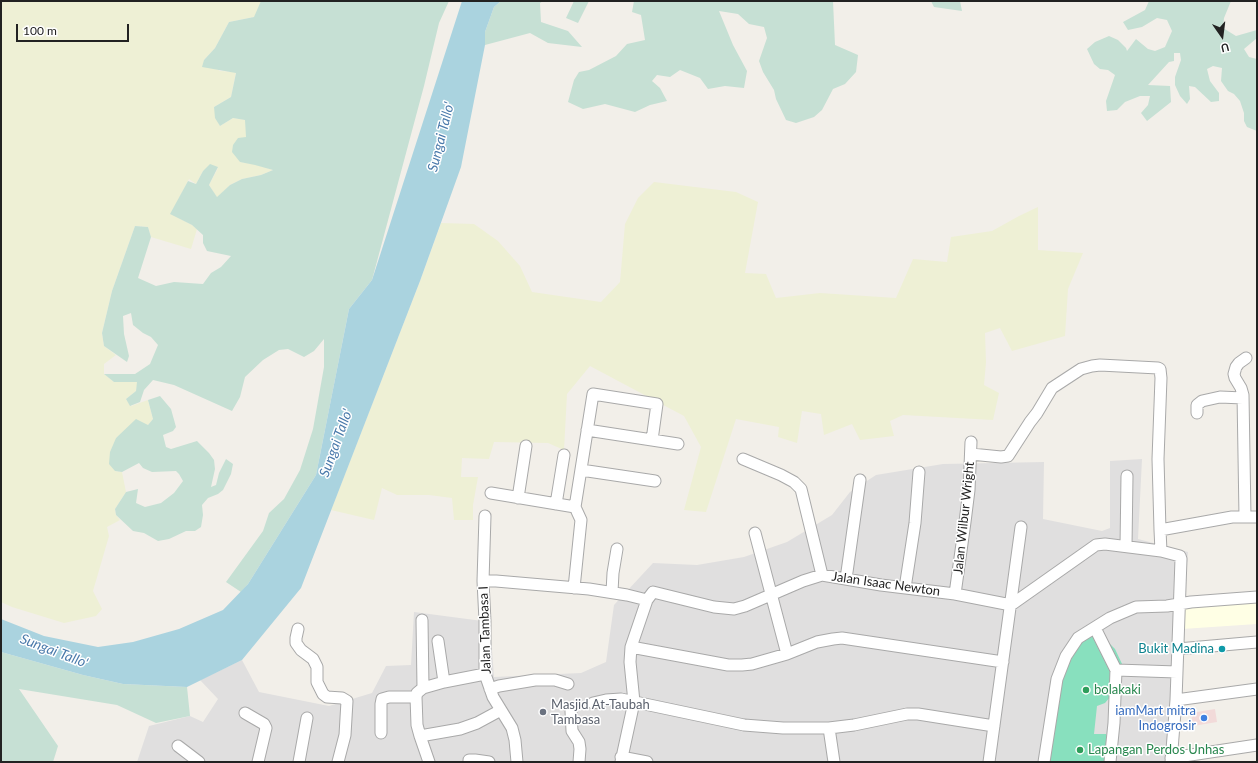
<!DOCTYPE html>
<html>
<head>
<meta charset="utf-8">
<style>
	body { margin:0 }
	#map { position:relative; width:1258px; height:763px; overflow:hidden; background:#f2efe9; font-family:Lato,sans-serif }
	canvas { display:block }
	.frame { position:absolute; inset:0; border:2px solid #222; pointer-events:none }
	.north { position:absolute; left:1202px; top:16px; width:40px; height:40px; -webkit-text-stroke:3px #fff; paint-order:stroke; rotate:166deg; font-size:11px; font-weight:700; line-height:16px; text-align:center; color:#222 }
	.north::after { content:''; display:block; margin:auto; width:14px; height:18px; background:#222; clip-path:polygon(50% 0,100% 100%,50% 72%,0 100%) }
	.scale { position:absolute; left:16px; top:24px; width:113px; height:18px; box-sizing:border-box; border:2px solid #222; border-top:0; padding-left:5px; font-size:12px; line-height:14px; white-space:nowrap; color:#222; -webkit-text-stroke:3px #fff; paint-order:stroke }
</style>
</head>
<body>
<div id="map">
<canvas width="1258" height="763"></canvas>
<div class="frame"></div>
<div class="north">U</div>
<div class="scale">100 m</div>
</div>
<script>
const context = document.querySelector('canvas').getContext('2d');
context.lineJoin = 'round';
function fillPath(path, color) {
  context.fillStyle = color;
  context.fill(path, 'evenodd');
}
function shape(rows) {
  const path = new Path2D();
  for (const r of rows) {
    path.moveTo(r[0], r[1]);
    for (let i = 2; i < r.length; i += 2) path.lineTo(r[i], r[i + 1]);
  }
  return path;
}
function strokePath(path, color, width, dash) {
  context.strokeStyle = color;
  context.lineWidth = width;
  context.lineCap = dash ? 'butt' : 'round';
  context.setLineDash(dash || []);
  context.stroke(path);
}
function write(font, color, halo, rows, align = 'center') {
  context.font = font + ' Lato,sans-serif';
  context.lineWidth = 3;
  context.setLineDash([]);
  context.textBaseline = 'middle';
  context.strokeStyle = halo;
  context.fillStyle = color;
  for (const [text, x, y, turn = 0] of rows) {
    context.save();
    context.translate(x, y);
    context.rotate((+turn || 0) * Math.PI / 180);
    context.textAlign = isNaN(turn) ? turn : align;
    if (halo) context.strokeText(text, 0, 0);
    context.fillText(text, 0, 0);
    context.restore();
  }
}
fillPath(shape([
	[1142,459,1138,539,1188,552,1174,762,137,762,149,726,190,716,203,722,218,699,200,680,242,660,259,692,329,706,372,693,386,666,411,665,414,612,490,622,494,677,581,673,606,662,614,605,653,563,697,565,744,557,787,542,832,515,850,492,876,475,943,464,1044,462,1043,519,1102,531,1110,528,1110,461]
]), '#e0dfdf');
fillPath(shape([
	[1215,709,1217,722,1193,726,1191,713]
]), '#f2dad9');
fillPath(shape([
	[1257,595,1257,624,1182,629,1184,598]
]), '#ffffe5');
fillPath(shape([
	[1,1,289,1,254,17,229,22,215,48,204,60,220,71,236,72,231,97,214,107,220,126,233,118,246,120,246,137,240,162,255,164,273,170,261,175,242,179,230,185,217,198,209,185,218,168,203,171,196,184,189,179,171,214,192,225,197,229,191,249,151,237,148,227,135,226,112,291,102,333,104,346,116,355,104,364,104,374,114,382,138,382,136,391,126,399,131,406,148,400,153,419,148,425,123,433,116,438,115,471,122,472,126,492,115,509,116,515,120,520,107,527,109,536,93,591,102,609,96,616,64,623,12,607,1,602],
	[654,182,736,192,758,202,745,273,766,274,776,298,820,293,896,298,913,259,947,262,951,237,992,231,1019,216,1038,207,1038,250,1083,253,1068,289,1065,336,1012,351,1000,328,985,333,986,362,984,385,999,393,993,420,903,415,890,421,894,436,860,440,852,424,824,435,821,414,802,411,797,443,778,437,779,427,736,419,706,512,684,510,701,447,684,416,590,366,567,394,564,450,548,443,494,442,489,459,462,458,461,477,478,477,473,505,473,520,454,520,452,498,429,495,397,495,382,488,374,520,331,510,420,281,441,223,474,224,498,241,520,266,532,292,601,302,620,282,625,224,638,198]
]), '#eef0d5');
fillPath(shape([
	[261,1,449,1,439,23,424,86,372,280,349,309,316,475,248,584,241,592,226,582,263,531,269,513,284,499,300,470,313,429,324,367,324,339,314,351,304,357,288,349,279,350,263,360,245,377,240,397,232,411,174,385,153,380,144,390,140,402,130,406,126,399,136,391,137,382,114,382,104,374,135,374,150,364,158,345,151,337,143,333,133,325,131,313,123,316,124,334,129,356,127,362,104,346,102,333,112,291,135,226,148,227,151,237,138,278,156,286,174,282,203,284,211,273,221,267,231,256,207,251,203,243,203,235,192,225,170,214,188,181,196,184,203,171,210,164,218,167,209,185,217,197,230,185,242,179,261,175,273,170,255,165,240,162,232,152,233,145,238,138,246,137,245,120,233,118,220,126,215,118,214,107,231,97,236,73,202,67,204,60,215,48,229,22,254,17],
	[501,1,543,1,540,3,541,22,568,31,582,47,548,43,530,33,485,45,485,32,494,7],
	[574,1,589,1,578,23,566,18],
	[634,1,833,1,835,45,858,55,856,72,845,84,833,89,822,110,814,117,796,123,786,120,776,99,774,90,763,72,759,61,767,38,764,27,749,24,738,14,719,11,733,45,747,71,744,88,725,86,708,89,700,78,680,70,670,77,657,75,652,81,660,88,667,101,650,105,635,112,605,104,583,109,568,102,574,80,579,72,589,70,616,56,627,44,645,40,641,15,632,12],
	[931,1,960,1,962,11,934,7],
	[1149,1,1231,1,1224,18,1223,28,1236,36,1257,30,1257,38,1244,49,1249,57,1257,59,1257,131,1247,127,1244,121,1244,113,1240,101,1234,94,1228,91,1221,81,1222,68,1213,66,1207,69,1210,81,1219,93,1219,101,1211,102,1195,87,1189,86,1190,99,1187,104,1180,96,1175,85,1175,77,1181,60,1180,53,1174,53,1174,61,1169,62,1148,85,1170,86,1171,102,1147,121,1141,113,1148,105,1150,96,1140,96,1125,102,1117,110,1107,111,1106,101,1115,75,1108,70,1100,69,1094,64,1087,49,1095,42,1109,36,1118,40,1126,48,1127,51,1136,39,1148,49,1155,51,1165,47,1172,31,1167,20,1157,18,1142,27,1128,30,1123,22,1145,10],
	[160,396,171,409,176,427,173,431,163,435,166,447,171,449,197,441,209,453,214,460,215,469,211,487,216,485,219,473,226,459,233,464,231,474,223,490,218,494,208,498,202,505,203,515,201,527,195,531,186,531,169,539,158,541,144,533,133,531,116,515,115,509,126,492,138,489,136,503,145,507,161,503,174,493,183,481,179,474,176,471,152,472,143,468,139,463,122,472,115,471,109,464,110,452,116,438,136,419,148,425,153,419,148,400],
	[1,652,83,675,123,684,187,687,190,716,156,723,117,705,19,689,58,746,53,762,1,762]
]), '#c6e0d4');
fillPath(shape([
	[1092,626,1115,649,1123,666,1121,684,1105,703,1097,706,1094,734,1106,734,1111,745,1112,762,1041,762,1061,657]
]), '#88e0be');
fillPath(shape([
	[462,1,501,1,494,7,485,32,485,45,461,167,420,281,301,588,242,660,187,687,123,684,83,675,1,652,1,619,44,636,98,647,133,642,179,629,223,610,248,584,316,475,349,309,372,280]
]), '#aad3df');
const minor = shape([
	[1197,413,1197,405,1202,401,1220,397,1243,398],
	[587,430,678,444],
	[971,454,1001,457,1008,456,1030,422,1037,413,1052,388,1081,369,1092,366,1100,365,1158,368,1160,369,1161,378,1158,459,1160,530],
	[743,459,781,475,794,482,801,489,822,575],
	[581,470,655,481],
	[491,493,575,507],
	[518,498,526,446],
	[556,504,564,455],
	[485,516,483,581,485,621,485,674,493,697,512,728,515,740,517,762],
	[1245,517,1243,395,1241,388,1235,378,1234,374,1236,367,1239,363,1246,358],
	[755,533,787,654],
	[1126,546,1127,476],
	[1161,551,1160,530,1232,517,1257,517],
	[846,579,860,480],
	[483,581,496,581,589,589,627,595,647,600],
	[574,588,581,520,575,507,593,394,657,404,652,440],
	[905,588,915,523,919,472],
	[612,592,613,573,617,549],
	[955,594,965,522,969,490,971,442],
	[1011,605,1096,545,1105,544,1161,551,1180,556,1181,559,1176,700,1171,762],
	[422,620,423,688],
	[1095,628,1116,670,1114,723,1110,762],
	[298,629,296,638,296,643,301,650,313,659,317,667,317,682,323,694,327,697,342,698,347,701,345,735,338,762],
	[438,641,444,682],
	[631,647,728,665,742,665,752,664,787,654,817,642,833,639,842,638,1003,662],
	[1178,649,1257,642],
	[1116,670,1177,672],
	[490,689,499,686,535,680,555,680,568,684],
	[1176,700,1257,689],
	[593,703,606,700,621,699,744,725,783,728,829,728,854,725,907,714,918,714,994,726],
	[571,711,572,731,579,742,580,749,579,762],
	[245,713,264,724,266,728,258,762],
	[829,728,834,762],
	[381,733,381,704,382,699,389,697,416,697],
	[420,736,460,729,477,723,501,710],
	[178,746,199,762],
	[621,757,647,762],
	[1171,758,1257,745],
	[299,762,307,718],
	[429,762,420,736,417,725,416,697,417,693,423,688,444,682,485,674],
	[469,762,469,760,475,760,489,762],
	[621,762,634,702,630,662,631,647,647,600,653,592,714,607,734,609,745,606,803,581,822,575,881,585,955,594,1011,605],
	[989,762,1021,527],
	[1044,762,1057,679,1066,656,1078,638,1110,618,1136,607,1167,606,1191,602,1257,597]
]);
strokePath(minor, '#a9a9a9', 13);
strokePath(minor, '#fff', 11);
for (const [x, y, r, color] of [
	[1222,649,4,"#0f9aa8"],
	[1086,690,4,"#2e9e5b"],
	[543,712,4,"#6b7280"],
	[1204,718,4,"#3f7fe0"],
	[1080,750,4,"#2e9e5b"]
]) {
  const dot = new Path2D();
  dot.arc(x, y, r, 0, 2 * Math.PI);
  context.fillStyle = color;
  context.fill(dot);
  strokePath(dot, '#fff', 1.5);
}
write('13px', '#222', '#fff', [
	["Jalan Wilbur Wright",964,518,-84],
	["Jalan Isaac Newton",886,584,8],
	["Jalan Tambasa I",485,630,-92]
]);
write('13px', '#0d838f', '#fff', [
	["Bukit Madina",1214,649]
], 'right');
write('13px', '#27864d', '#fff', [
	["bolakaki",1094,690],
	["Lapangan Perdos Unhas",1088,750]
], 'left');
write('13px', '#5b616d', '#fff', [
	["Masjid At-Taubah",551,705],
	["Tambasa",551,720]
], 'left');
write('13px', '#366cbe', '#fff', [
	["iamMart mitra",1196,711],
	["Indogrosir",1196,726]
], 'right');
write('italic 14px', '#4a7aab', '#fff', [
	["Sungai Tallo'",441,137,-76],
	["Sungai Tallo'",336,443,-70],
	["Sungai Tallo'",54,651,21]
]);
</script>
</body>
</html>
